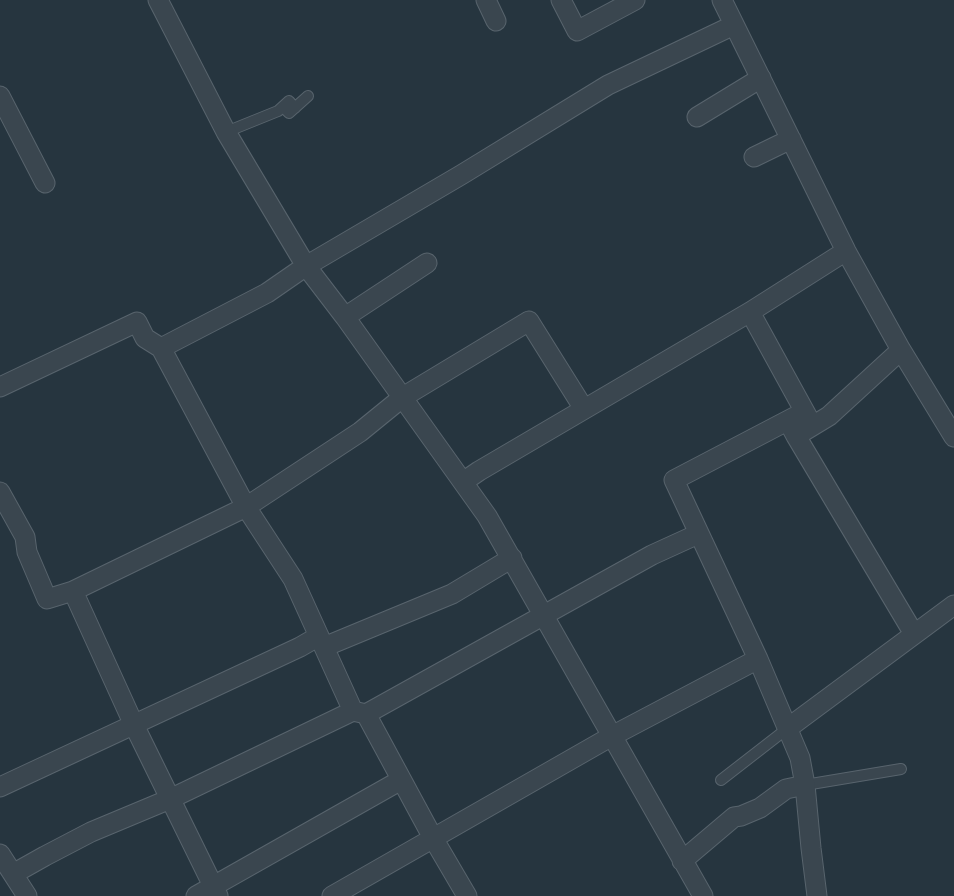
<!DOCTYPE html>
<html>
<head>
<meta charset="utf-8">
<style>
	body { margin:0 }
	canvas { display:block; background:#26353f }
</style>
</head>
<body>
<canvas width="954" height="896"></canvas>
<script>
const context = document.querySelector('canvas').getContext('2d');
context.lineJoin = 'round';
function shape(rows) {
  const path = new Path2D();
  for (const r of rows) {
    path.moveTo(r[0], r[1]);
    for (let i = 2; i < r.length; i += 2) path.lineTo(r[i], r[i + 1]);
  }
  return path;
}
function strokePath(path, color, width, dash) {
  context.strokeStyle = color;
  context.lineWidth = width;
  context.lineCap = dash ? 'butt' : 'round';
  context.setLineDash(dash || []);
  context.stroke(path);
}
const service = shape([
	[283,107,289,113,308,96],
	[226,132,278,111,289,101,295,108],
	[721,780,788,728],
	[805,785,901,769]
]);
const minor = shape([
	[158,0,226,132,306,266,345,317,487,516,703,896],
	[486,0,496,21],
	[561,0,577,31,635,0],
	[722,0,846,251,901,350,954,437],
	[0,96,45,183],
	[697,117,761,78],
	[754,157,791,139],
	[750,312,811,423],
	[345,317,427,263],
	[161,348,267,293,306,266,461,175,608,85,734,25],
	[0,387,137,322,145,338,161,348,246,507,293,579,353,711,366,714,652,555,698,534],
	[804,412,674,480,758,659,800,758,805,785,811,848,817,896],
	[788,421,796,436,914,634],
	[796,436,829,416,901,350],
	[463,482,479,471,750,312,846,251],
	[0,492,25,537,27,552,47,599,73,591,246,507,360,432,403,397,529,321,584,409],
	[73,591,134,725,218,896],
	[324,647,452,594,512,558],
	[366,714,433,838,467,896],
	[788,728,954,605],
	[0,787,300,647,319,636],
	[0,854,27,896],
	[682,861,734,817,741,816,760,808,786,789,805,785],
	[13,874,45,856,91,832,170,799,353,711],
	[196,896,401,780],
	[332,896,612,736,758,659]
]);
strokePath(service, '#58646d', 12);
strokePath(minor, '#58646d', 21);
strokePath(service, '#3a464f', 10);
strokePath(minor, '#3a464f', 19);
</script>
</body>
</html>
